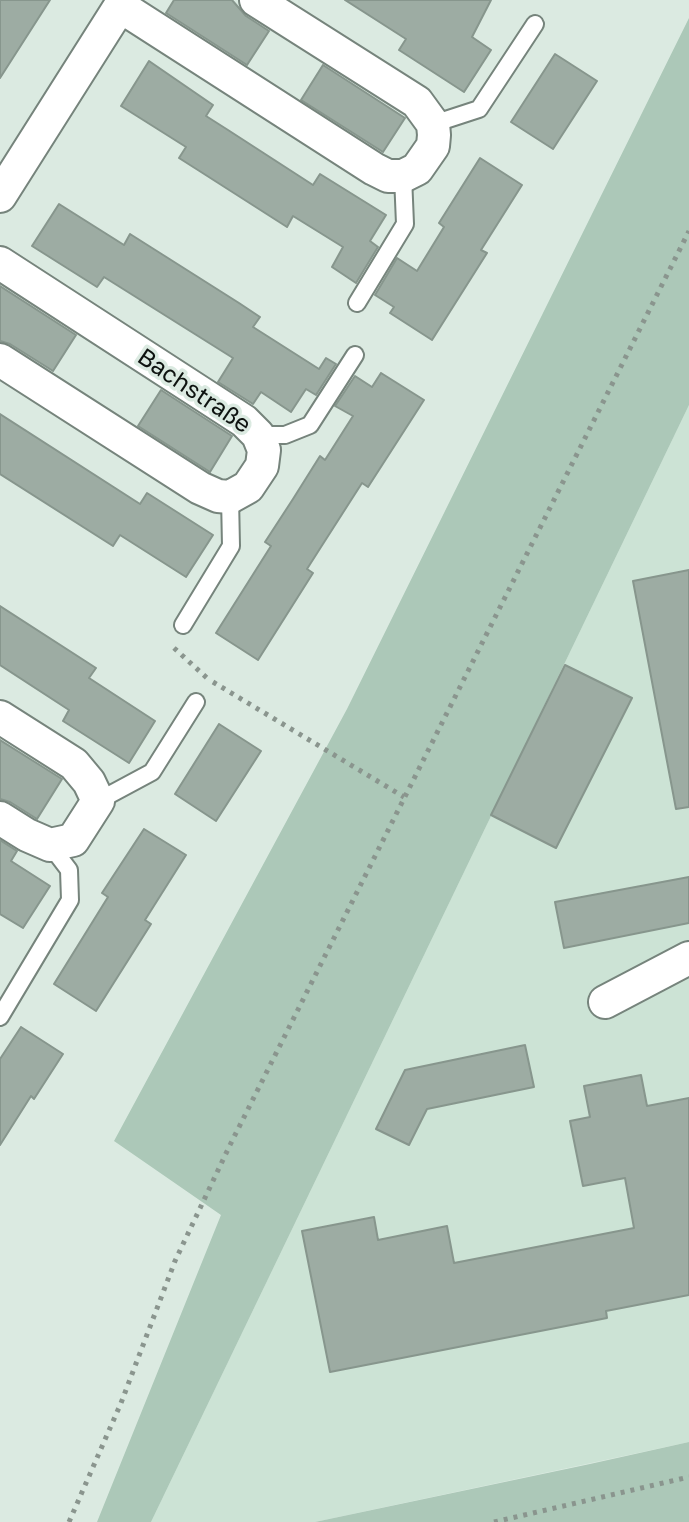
<!DOCTYPE html>
<html>
<head>
<meta charset="utf-8">
<style>
	body { margin:0 }
	canvas { display:block; background:#dbeae1 }
</style>
</head>
<body>
<canvas width="689" height="1522"></canvas>
<script>
const context = document.querySelector('canvas').getContext('2d');
context.lineJoin = 'round';
function fillPath(path, color) {
  context.fillStyle = color;
  context.fill(path, 'evenodd');
}
function shape(rows) {
  const path = new Path2D();
  for (const r of rows) {
    path.moveTo(r[0], r[1]);
    for (let i = 2; i < r.length; i += 2) path.lineTo(r[i], r[i + 1]);
  }
  return path;
}
function strokePath(path, color, width, dash) {
  context.strokeStyle = color;
  context.lineWidth = width;
  context.lineCap = dash ? 'butt' : 'round';
  context.setLineDash(dash || []);
  context.stroke(path);
}
function write(font, color, halo, rows, align = 'center') {
  context.font = font + ' "Golos Text",sans-serif';
  context.lineWidth = 7;
  context.setLineDash([]);
  context.textBaseline = 'middle';
  context.strokeStyle = halo;
  context.fillStyle = color;
  for (const [text, x, y, turn = 0] of rows) {
    context.save();
    context.translate(x, y);
    context.rotate((+turn || 0) * Math.PI / 180);
    context.textAlign = isNaN(turn) ? turn : align;
    if (halo) context.strokeText(text, 0, 0);
    context.fillText(text, 0, 0);
    context.restore();
  }
}
fillPath(shape([
	[689,405,689,1442,315,1522,151,1522]
]), '#cce3d5');
fillPath(shape([
	[689,18,689,405,151,1522,97,1522,221,1215,114,1141,347,709],
	[689,1442,689,1522,315,1522,590,1464]
]), '#acc8b8');
const building = shape([
	[0,0,50,0,0,78,0,0],
	[174,0,232,0,246,16,269,31,247,65,166,13,174,0],
	[345,0,491,0,472,37,491,50,464,92,399,50,406,39,345,0],
	[555,54,597,81,553,149,511,122,555,54],
	[149,61,213,105,206,116,228,130,313,185,320,174,386,215,370,241,378,247,356,283,332,267,343,247,293,216,287,227,201,172,179,158,186,147,121,106,149,61],
	[323,65,405,118,383,152,301,100,323,65],
	[480,158,522,185,481,250,487,253,432,340,390,313,394,307,375,295,397,258,417,271,444,227,439,223,480,158],
	[59,204,124,245,130,234,239,303,260,317,253,327,319,369,326,358,336,364,316,395,306,389,291,412,261,392,253,404,218,382,233,358,104,277,97,287,32,246,59,204],
	[0,286,76,335,53,371,10,344,0,341,0,286],
	[381,373,424,400,368,487,362,483,321,547,307,569,313,573,258,660,216,633,271,546,265,542,293,499,320,456,325,460,353,416,335,406,355,376,372,387,381,373],
	[161,390,232,436,210,472,138,426,161,390],
	[0,414,140,504,147,493,213,535,186,577,120,535,113,546,0,474,0,414],
	[689,570,689,807,676,809,633,581,689,570],
	[0,606,96,668,89,678,155,721,129,763,63,721,69,710,0,665,0,606],
	[565,665,632,698,556,848,491,815,565,665],
	[219,724,261,751,216,821,175,794,219,724],
	[0,740,62,779,37,819,10,802,0,799,0,740],
	[144,829,186,855,145,920,151,924,96,1011,54,984,108,897,102,893,144,829],
	[0,840,17,851,11,861,50,886,23,928,0,914,0,840],
	[689,877,689,923,564,948,555,902,689,877],
	[21,1027,63,1054,34,1099,31,1096,0,1145,0,1059,21,1027],
	[525,1045,534,1087,427,1109,409,1145,376,1129,405,1070,525,1045],
	[641,1075,647,1106,689,1098,689,1295,606,1311,607,1318,330,1372,302,1231,374,1217,378,1240,447,1226,454,1263,634,1228,625,1178,583,1186,570,1121,590,1117,584,1086,641,1075]
]);
fillPath(building, '#9daca3');
strokePath(building, '#87968d', 2);
const lane = shape([
	[433,124,479,109,535,24],
	[357,303,405,224,403,176],
	[258,435,285,435,310,425,355,355],
	[183,625,231,546,230,497],
	[98,801,152,772,196,702],
	[0,1017,70,900,69,870,50,845]
]);
const street = shape([
	[120,6,374,169,388,176,403,176,417,169,433,146,434,135,433,124,417,102,256,0],
	[0,196,124,0],
	[0,263,244,421,258,435,264,450,262,466,248,487,230,497,218,496,200,488,0,360],
	[0,717,74,764,89,782,98,801,73,840,50,845,27,835,0,818],
	[605,1002,689,958]
]);
strokePath(lane, '#76847c', 20);
strokePath(street, '#76847c', 36);
strokePath(shape([
	[174,648,208,679],
	[213,682,404,797],
	[69,1522,121,1403,175,1261,230,1145,689,231],
	[494,1522,689,1477]
]), '#8a958e', 5, [4, 6]);
strokePath(lane, '#fff', 16);
strokePath(street, '#fff', 32);
write('24px', '#0e1310', '#dbeae1', [
	["Bachstraße",194,391,34]
]);
</script>
</body>
</html>
